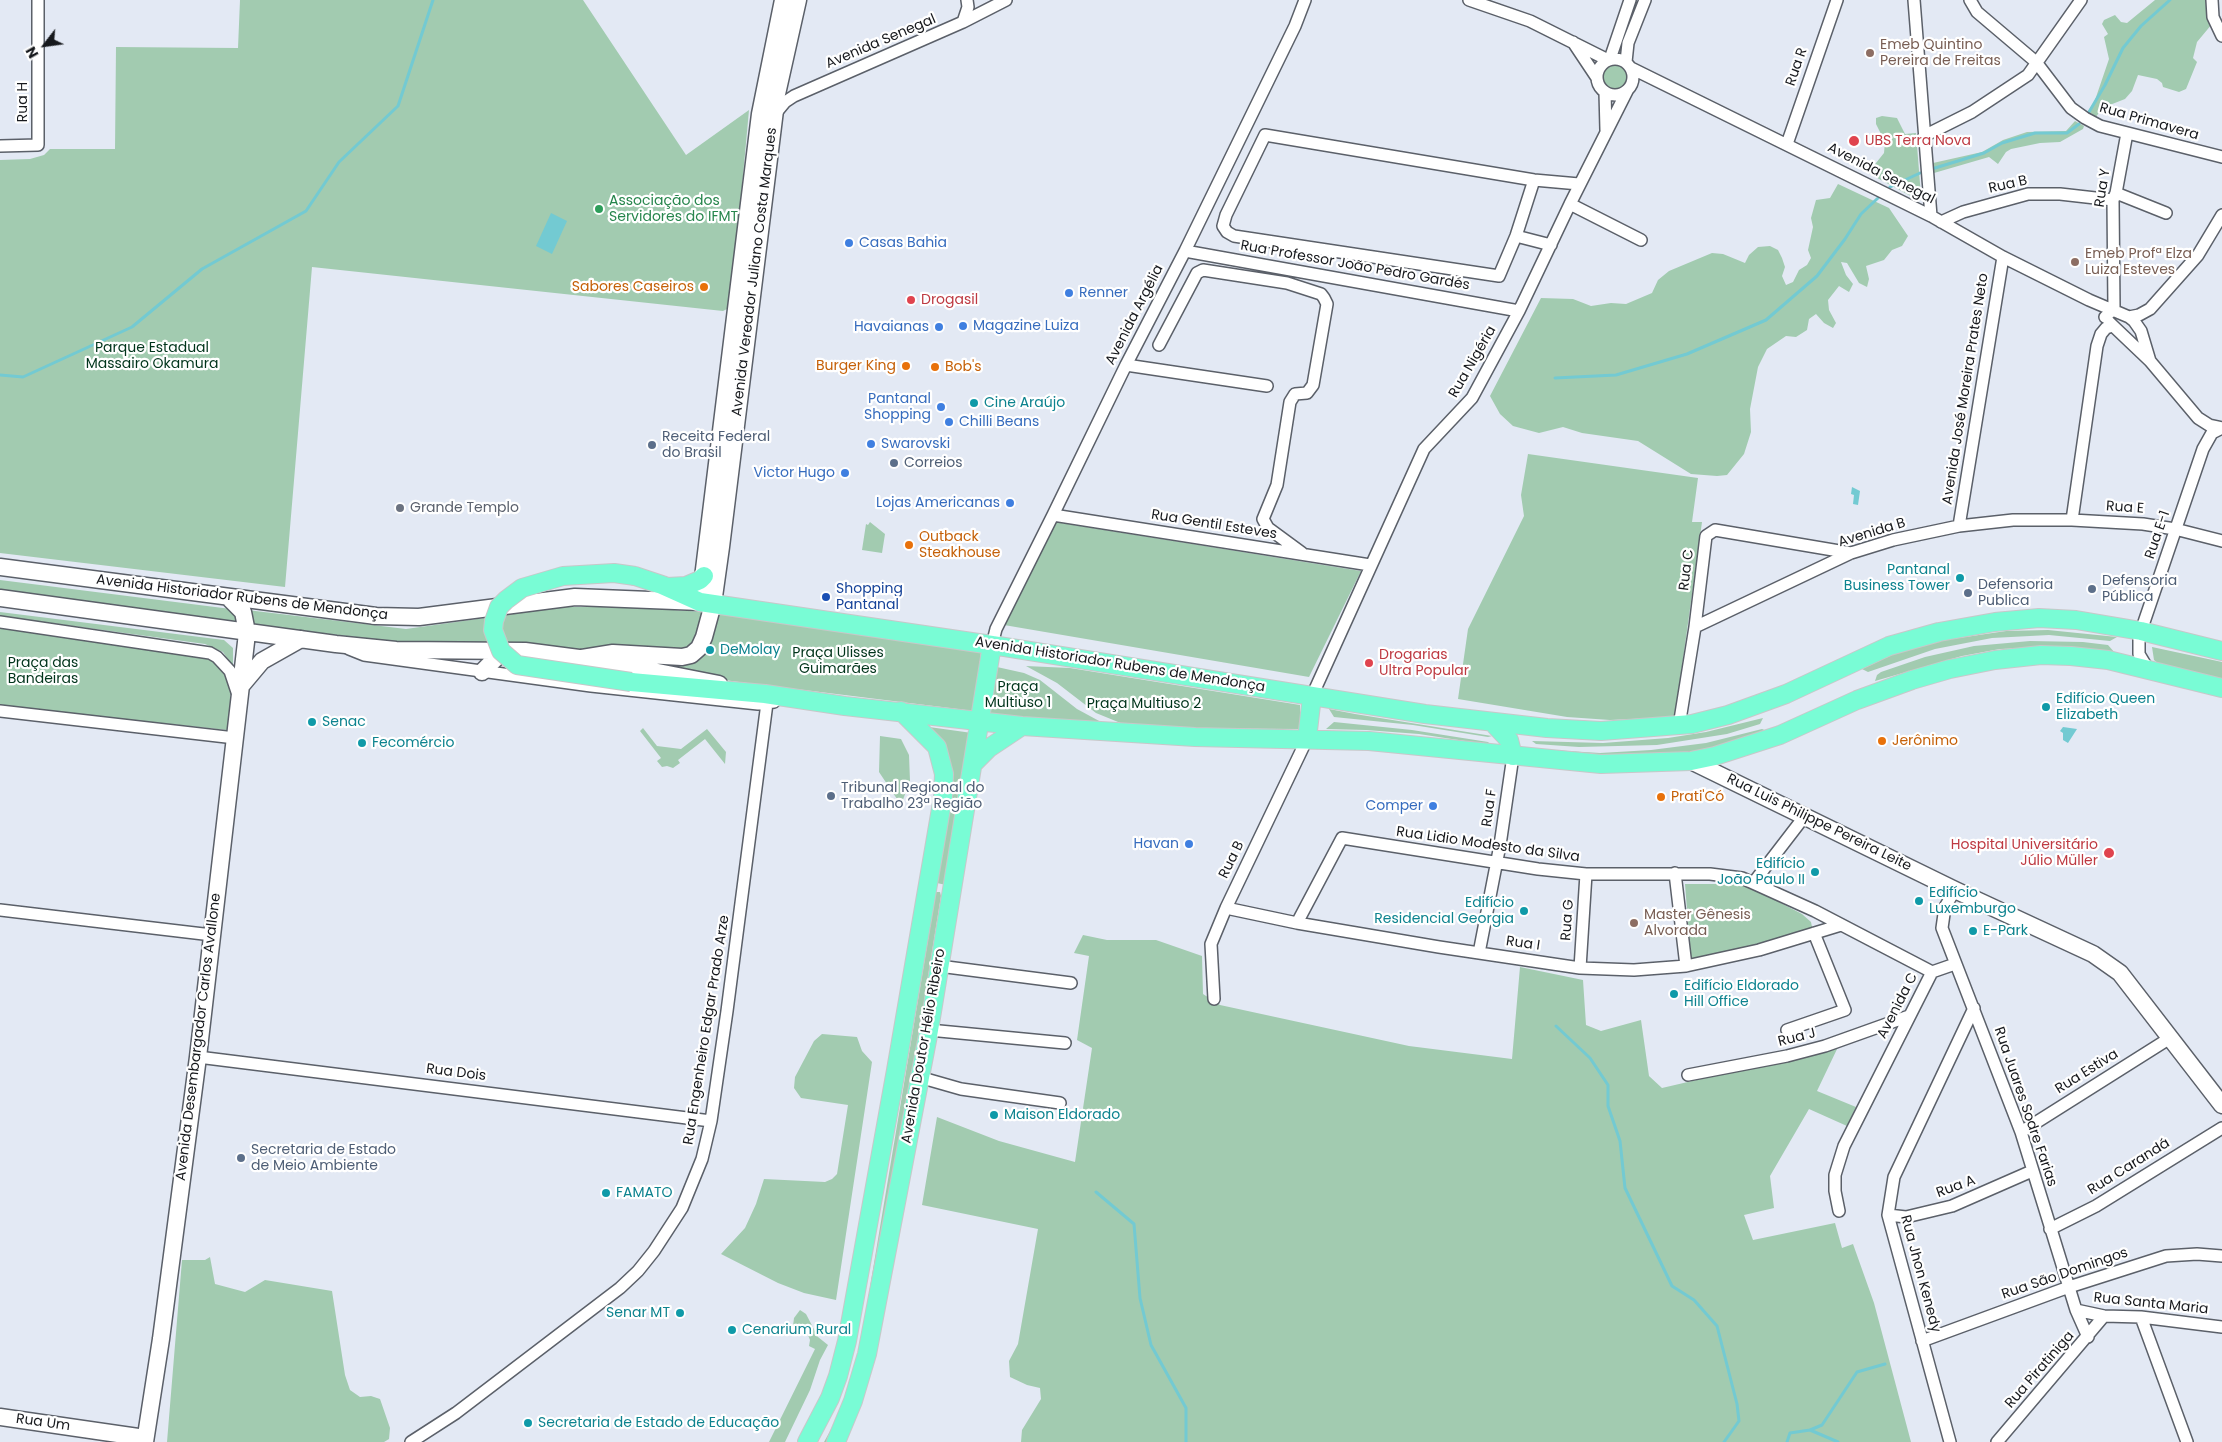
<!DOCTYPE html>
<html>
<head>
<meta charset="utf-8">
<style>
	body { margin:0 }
	#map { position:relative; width:2222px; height:1442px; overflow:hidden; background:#e3e9f4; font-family:Poppins,sans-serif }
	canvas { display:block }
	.north { position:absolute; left:20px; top:20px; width:50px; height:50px; -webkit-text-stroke:4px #fff; paint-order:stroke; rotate:240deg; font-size:14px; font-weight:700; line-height:20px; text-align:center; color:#17191d }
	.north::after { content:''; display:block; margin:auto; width:18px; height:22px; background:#17191d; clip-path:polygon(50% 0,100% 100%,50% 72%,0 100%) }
</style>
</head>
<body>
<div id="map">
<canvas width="2222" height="1442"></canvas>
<div class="north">N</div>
</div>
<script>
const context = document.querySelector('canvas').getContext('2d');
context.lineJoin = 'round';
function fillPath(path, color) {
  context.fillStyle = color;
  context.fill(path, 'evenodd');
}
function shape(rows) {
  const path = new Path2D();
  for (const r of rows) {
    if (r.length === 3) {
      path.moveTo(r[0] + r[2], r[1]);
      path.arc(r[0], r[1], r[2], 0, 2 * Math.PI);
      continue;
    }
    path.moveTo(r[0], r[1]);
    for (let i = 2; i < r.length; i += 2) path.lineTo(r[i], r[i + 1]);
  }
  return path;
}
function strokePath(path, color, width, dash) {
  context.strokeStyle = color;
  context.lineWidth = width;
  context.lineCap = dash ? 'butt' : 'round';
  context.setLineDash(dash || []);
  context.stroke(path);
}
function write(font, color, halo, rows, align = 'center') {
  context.font = font + ' Poppins,sans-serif';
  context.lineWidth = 4.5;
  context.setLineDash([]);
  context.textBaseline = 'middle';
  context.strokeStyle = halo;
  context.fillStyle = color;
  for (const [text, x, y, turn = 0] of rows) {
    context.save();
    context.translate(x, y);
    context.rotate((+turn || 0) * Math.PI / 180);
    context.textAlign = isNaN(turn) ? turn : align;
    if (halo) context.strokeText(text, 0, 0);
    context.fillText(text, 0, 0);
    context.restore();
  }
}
fillPath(shape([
	[240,0,583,0,686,155,749,110,731,307,723,311,312,267,285,587,0,553,0,160,30,159,44,155,50,149,115,149,116,47,238,48],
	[2155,0,2207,0,2212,24,2197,42,2193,58,2197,62,2186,89,2179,92,2163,87,2162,83,2157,79,2138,75,2132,91,2125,99,2102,108,2096,117,2088,111,2094,103,2109,59,2104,37,2108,34,2102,24,2104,20,2115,15,2121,22,2127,23],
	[1615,76,14],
	[1882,116,1897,118,1905,134,1916,133,1921,196,1920,201,1868,173,1884,153,1885,142,1876,124,1876,118],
	[2075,121,2084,126,2083,129,2060,142,2040,143,2011,149,2006,152,1998,164,1989,157,1934,173,1933,163,1982,152,2003,140,2027,132,2066,131],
	[1838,184,1889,208,1908,236,1902,246,1892,250,1884,260,1866,266,1869,279,1867,287,1859,283,1847,263,1841,262,1846,275,1853,284,1849,292,1839,286,1828,300,1829,310,1836,323,1833,328,1824,323,1816,314,1809,319,1807,330,1796,337,1786,336,1767,349,1758,367,1750,409,1751,432,1744,454,1727,475,1717,476,1691,474,1638,441,1582,433,1563,427,1539,433,1513,426,1500,414,1490,396,1541,298,1573,299,1591,306,1611,303,1626,304,1652,293,1658,280,1669,271,1712,253,1723,254,1745,263,1749,255,1758,247,1770,246,1778,250,1782,258,1785,267,1782,276,1786,285,1793,282,1799,270,1807,265,1811,258,1808,250,1813,227,1811,218,1816,200,1830,198],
	[1528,454,1698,478,1692,522,1702,522,1675,717,1610,720,1567,717,1458,699,1468,629,1524,516,1521,495],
	[870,522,885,534,882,553,862,550,866,524,868,525],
	[1055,522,1361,571,1309,677,1004,625],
	[0,580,231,609,235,611,239,624,0,593],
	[563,607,628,607,734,614,981,652,974,711,731,681,637,662,436,646,249,625,247,610,406,629],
	[0,612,224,640,233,648,233,667,223,652,205,644,0,616],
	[0,625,209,656,219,665,228,680,232,704,227,730,0,706],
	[2048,630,2117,637,2110,641,2049,635,1992,638,1935,649,1868,672,1862,669,1896,653,1945,640,2006,631],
	[2030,641,2083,642,2108,645,2115,653,2053,647,2000,649,1962,656,1875,681,1877,675,1881,672,1925,657,1974,646],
	[2152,647,2222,662,2222,680,2160,665,2154,660],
	[1026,666,1070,668,1300,705,1300,729,1143,728,1123,724,1096,713,1057,683],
	[997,667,1024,673,1040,680,1077,709,1101,722,1101,728,989,713],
	[1329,709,1355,714,1492,736,1488,737,1413,725,1334,717],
	[1763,718,1760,724,1727,734,1657,745,1579,747,1536,744,1532,741,1603,743,1668,738,1706,732],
	[1334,722,1412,730,1488,742,1491,745,1419,734,1366,730,1326,729],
	[929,727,972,733,946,885,937,883,952,778],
	[643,728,657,746,681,749,707,729,726,752,725,764,705,739,678,760,680,763,673,768,667,766,662,767,657,761,661,758,640,731],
	[1762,729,1767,731,1752,739,1690,754,1619,758,1536,749,1600,753,1651,750,1706,743],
	[880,736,901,739,909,755,910,781,901,805,879,772],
	[1685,884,1744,884,1802,914,1811,922,1812,927,1789,938,1691,961],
	[936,892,940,892,941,896,870,1337,836,1442,824,1442,834,1424,850,1386,861,1341],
	[1083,935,1107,940,1156,940,1202,956,1203,994,1220,1005,1409,1046,1512,1059,1520,967,1583,980,1586,1025,1601,1031,1641,1020,1649,1076,1662,1088,1838,1047,1817,1091,1856,1107,1847,1126,1809,1109,1770,1176,1774,1208,1744,1215,1753,1240,1835,1223,1842,1248,1853,1244,1874,1303,1911,1442,1021,1442,1022,1430,1041,1399,1040,1388,1027,1385,1010,1377,1009,1361,1018,1344,1038,1229,922,1205,937,1117,999,1141,1075,1162,1092,1048,1077,1040,1089,956,1074,953],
	[822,1034,857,1037,862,1051,872,1062,836,1300,804,1293,778,1283,721,1254,745,1228,756,1204,764,1179,825,1182,832,1179,837,1174,848,1105,801,1098,794,1088,795,1077,814,1041],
	[210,1257,215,1284,245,1292,265,1280,332,1291,345,1375,350,1390,360,1397,371,1396,380,1399,390,1428,389,1439,384,1442,167,1442,182,1260,205,1260],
	[800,1310,806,1314,818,1337,828,1345,820,1360,810,1390,785,1442,769,1442,815,1349,809,1346,810,1340,808,1335,793,1326,794,1318]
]), '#a2cbb0');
fillPath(shape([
	[551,213,567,221,552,254,536,246],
	[1852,487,1860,491,1858,505,1853,504,1854,495,1851,494],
	[2063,727,2077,729,2068,743,2063,740,2063,733,2060,731]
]), '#73cad2');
strokePath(shape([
	[2089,112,2105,85,2123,48,2141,26,2170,0],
	[1935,168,1984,153,2002,143,2035,133,2067,133,2079,124],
	[1890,187,1920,173],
	[0,375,23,377,132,327,202,269,306,211,339,162,398,106,433,0],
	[1555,378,1616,375,1687,354,1766,320,1817,276,1845,239,1861,214,1878,198],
	[1556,1026,1590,1058,1608,1085,1608,1106,1620,1141,1625,1188,1672,1286,1694,1300,1717,1326,1737,1404,1739,1421,1724,1442],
	[1096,1192,1134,1224,1140,1298,1151,1345,1186,1408,1186,1442],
	[1810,1430,1822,1425,1857,1372,1885,1364],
	[1787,1442,1790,1433,1810,1430,1838,1442]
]), '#73cad2', 3);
const street = shape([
	[1469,0,1530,21,1608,60],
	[1914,0,1931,216],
	[1970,0,1977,12,2036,62,2071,108,2085,118,2100,126,2222,157],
	[2212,0,2213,17,2222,36],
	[963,22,968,7,967,0],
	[1573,42,1597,78],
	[1615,77,18],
	[1610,59,1630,0],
	[1626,62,1628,43,1645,0],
	[1631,68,1931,216,2003,257,2089,300,2129,317,2134,321,2141,331,2150,361],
	[1605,92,1606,130],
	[775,114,785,102,794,96,963,22,1006,0],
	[1924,136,1972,112,2028,75,2081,0],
	[1787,144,1837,0],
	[0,146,38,145,38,0],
	[1534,180,1516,236,1499,276,1234,236,1227,232,1223,226,1226,215,1265,135,1534,180,1579,184],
	[2116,193,2166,213],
	[1570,204,1641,240],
	[1941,222,1963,212,2028,194,2060,194,2113,200],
	[1516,236,1551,245],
	[1185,251,1519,311],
	[2105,317,2114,309,2113,200,2116,193,2127,133],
	[2129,317,2139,315,2150,309,2198,255,2222,215],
	[2109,322,2150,361,2198,418,2209,425,2222,428],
	[1159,345,1197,273,1203,270,1287,283,1321,294,1324,298,1327,304,1313,385,1307,393,1295,394,1290,402,1277,485,1263,519,1268,528,1302,553],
	[1126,365,1267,386],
	[1053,515,1370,565],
	[2072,520,2097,346,2101,334,2106,328,2112,326],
	[1959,526,2003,257],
	[0,622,210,653,217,657,230,671,237,692],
	[1695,627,1851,553,1893,540,1959,526,2013,520,2072,520,2143,524,2175,529,2222,541],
	[992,645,996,629,1053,515,1126,365,1185,251,1295,26,1305,0],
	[349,649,364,655,591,686,730,701,758,704,774,702],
	[2148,669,2139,654,2139,639,2141,631,2203,449,2212,433,2222,428],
	[1312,696,1424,449,1472,398,1519,311,1570,204,1627,91],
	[0,711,235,738],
	[1679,726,1695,627,1706,536,1715,530,1851,553],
	[1675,873,1686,966],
	[1754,882,1804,817],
	[1955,890,1945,907,1942,928,2021,1132,2076,1310,2088,1337],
	[1226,908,1297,923,1439,947,1580,968,1634,970,1686,966,1759,950,1841,925],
	[0,910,212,935],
	[1297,923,1342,838,1538,869,1586,874,1710,874,1742,878,1815,911,1932,972],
	[1479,953,1500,845,1513,756],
	[939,966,1071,983],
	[1580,968,1586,874],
	[1932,972,1955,964],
	[1214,999,1211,944,1226,908,1307,739],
	[929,1030,1065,1043],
	[1787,1030,1845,1010,1814,933],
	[198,1057,711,1121],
	[1688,1075,1787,1056,1825,1046,1909,1016],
	[919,1077,961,1089,1060,1103],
	[2021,1132,2170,1038],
	[1839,1211,1835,1191,1835,1175,1844,1146,1932,972],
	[1888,1215,1906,1217,1952,1206,2032,1171],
	[2050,1229,2096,1206,2222,1128],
	[2076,1310,2104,1316,2141,1317,2222,1327],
	[2141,1317,2187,1442],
	[1922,1341,2069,1287,2166,1256,2197,1254,2222,1256],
	[411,1442,456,1413,620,1288,638,1271,654,1251,682,1208,702,1159,711,1121,727,1011,767,703],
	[1950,1442,1888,1215,1894,1177,1974,1008],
	[1997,1442,2104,1316]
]);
const secondary = shape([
	[0,567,376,616,419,617,575,597,700,602,760,114,783,0],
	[0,598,336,644,396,650,525,651,602,661,719,684],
	[582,658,613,653,682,657,691,655,699,648,704,637,713,604,721,547,777,94,798,0],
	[482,672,504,650],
	[241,686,262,661,301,639],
	[1691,761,1955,890,2093,954,2120,973,2222,1105],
	[0,1417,145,1438],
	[145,1442,161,1339,198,1057,246,642,247,632,243,612,229,598]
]);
const primary = shape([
	[635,576,662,585,700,602,992,645,1425,714,1547,728,1601,731,1692,724,1728,715,1786,694,1889,646,1939,632,1995,622,2039,618,2076,620,2141,631,2222,651],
	[667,587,686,586,700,580,704,576],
	[631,682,765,694,845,706,1022,726,1195,737,1369,741,1601,764,1691,761,1715,756,1780,735,1857,700,1912,680,1950,669,1995,660,2041,655,2071,656,2108,660,2222,688],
	[1493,723,1509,740,1513,756],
	[1307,739,1312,696],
	[973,764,989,748,1022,726],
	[807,1442,830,1398,838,1376,847,1341,896,1070,943,797,944,774,937,747,901,711],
	[836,1442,853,1401,867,1354,929,1030,992,645]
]);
strokePath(street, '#5b6069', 14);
strokePath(secondary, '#5b6069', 19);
strokePath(primary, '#c7c8c9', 20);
strokePath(street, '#fff', 11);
strokePath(secondary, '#fff', 16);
strokePath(primary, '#79fcd5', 18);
const primaryBridge = shape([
	[631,682,517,665,501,651,493,630,494,621,499,607,506,600,522,588,563,576,614,573,635,576]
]);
strokePath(primaryBridge, '#c7c8c9', 20, []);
strokePath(primaryBridge, '#79fcd5', 18);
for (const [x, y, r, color] of [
	[1870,53,5,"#8d6e63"],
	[1854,141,6,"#e0444e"],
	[599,209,5,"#2e9e5b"],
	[849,243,5,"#3f7fe0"],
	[2075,262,5,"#8d6e63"],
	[704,287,5,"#e8710a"],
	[1069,293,5,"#3f7fe0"],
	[911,300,5,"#e0444e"],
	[963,326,5,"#3f7fe0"],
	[939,327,5,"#3f7fe0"],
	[906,366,5,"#e8710a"],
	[935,367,5,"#e8710a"],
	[974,403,5,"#0f9aa8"],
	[941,407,5,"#3f7fe0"],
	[949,422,5,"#3f7fe0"],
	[871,444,5,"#3f7fe0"],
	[652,445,5,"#5c6f8a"],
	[894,463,5,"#5c6f8a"],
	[845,473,5,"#3f7fe0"],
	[1010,503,5,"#3f7fe0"],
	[400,508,5,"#6b7280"],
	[909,545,5,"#e8710a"],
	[1960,578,5,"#0f9aa8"],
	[2092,589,5,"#5c6f8a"],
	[1968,593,5,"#5c6f8a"],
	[826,597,5,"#1a4fb4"],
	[710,650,5,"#0f9aa8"],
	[1369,663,5,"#e0444e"],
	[2046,707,5,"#0f9aa8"],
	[312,722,5,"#0f9aa8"],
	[1882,741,5,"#e8710a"],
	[362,743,5,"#0f9aa8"],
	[831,796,5,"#5c6f8a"],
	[1661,797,5,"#e8710a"],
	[1433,806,5,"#3f7fe0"],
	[1189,844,5,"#3f7fe0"],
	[2109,853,6,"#e0444e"],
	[1815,872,5,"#0f9aa8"],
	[1919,901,5,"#0f9aa8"],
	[1524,911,5,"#0f9aa8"],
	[1634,923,5,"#8d6e63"],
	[1973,931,5,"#0f9aa8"],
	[1674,994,5,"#0f9aa8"],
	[994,1115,5,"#0f9aa8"],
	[241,1158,5,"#5c6f8a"],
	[606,1193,5,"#0f9aa8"],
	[680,1313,5,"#0f9aa8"],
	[732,1330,5,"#0f9aa8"],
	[528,1423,5,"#0f9aa8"]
]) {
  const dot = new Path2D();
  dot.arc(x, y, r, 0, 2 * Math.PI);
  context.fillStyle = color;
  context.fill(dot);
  strokePath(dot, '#fff', 2);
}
write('14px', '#17191d', '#fff', [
	["Avenida Senegal",881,42,-23],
	["Rua R",1797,67,-71],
	["Rua H",23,102,-90],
	["Rua Primavera",2149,122,16],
	["Avenida Senegal",1881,174,27],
	["Rua B",2008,185,-13],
	["Rua Y",2103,188,-81],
	["Rua Professor João Pedro Gardés",1355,266,10],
	["Avenida Vereador Juliano Costa Marques",755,272,-83],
	["Avenida Argélia",1135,315,-63],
	["Rua Nigéria",1473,362,-60],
	["Avenida José Moreira Prates Neto",1966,389,-81],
	["Rua E",2125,508,4],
	["Rua Gentil Esteves",1214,525,9],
	["Avenida B",1872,533,-17],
	["Rua E-1",2158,535,-71],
	["Rua C",1687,570,-83],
	["Avenida Historiador Rubens de Mendonça",242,598,7],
	["Avenida Historiador Rubens de Mendonça",1120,665,9],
	["Rua F",1490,808,-82],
	["Rua Luis Philippe Pereira Leite",1819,823,26],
	["Rua Lidio Modesto da Silva",1488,845,8],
	["Rua B",1232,860,-64],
	["Rua G",1568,920,-86],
	["Rua I",1523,944,8],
	["Avenida C",1898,1006,-63],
	["Rua Engenheiro Edgar Prado Arze",707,1030,-81],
	["Avenida Desembargador Carlos Avallone",199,1037,-83],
	["Rua J",1797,1038,-14],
	["Avenida Doutor Hélio Ribeiro",924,1046,-80],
	["Rua Estiva",2087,1072,-32],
	["Rua Dois",456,1073,7],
	["Rua Juares Sodre Farias",2025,1107,71],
	["Rua Carandá",2129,1167,-32],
	["Rua A",1956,1187,-20],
	["Rua Jhon Kenedy",1920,1274,75],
	["Rua São Domingos",2065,1274,-19],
	["Rua Santa Maria",2151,1304,6],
	["Rua Piratiniga",2040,1370,-49],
	["Rua Um",43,1423,8]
]);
write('14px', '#785e54', '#fff', [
	["Emeb Quintino",1880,45],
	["Pereira de Freitas",1880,61],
	["Emeb Profª Elza",2085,254],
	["Luiza Esteves",2085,270],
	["Master Gênesis",1644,915],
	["Alvorada",1644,931]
], 'left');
write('14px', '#be3a42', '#fff', [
	["UBS Terra Nova",1865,141],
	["Drogasil",921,300],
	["Drogarias",1379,655],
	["Ultra Popular",1379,671],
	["Hospital Universitário",2098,845,"right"],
	["Júlio Müller",2098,861,"right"]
], 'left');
write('14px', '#27864d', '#fff', [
	["Associação dos",609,201],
	["Servidores do IFMT",609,217]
], 'left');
write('14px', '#366cbe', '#fff', [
	["Casas Bahia",859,243,"left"],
	["Renner",1079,293,"left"],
	["Magazine Luiza",973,326,"left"],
	["Havaianas",929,327],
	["Pantanal",931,399],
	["Shopping",931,415],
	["Chilli Beans",959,422,"left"],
	["Swarovski",881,444,"left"],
	["Victor Hugo",835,473],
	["Lojas Americanas",1000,503],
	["Comper",1423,806],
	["Havan",1179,844]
], 'right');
write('14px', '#c56008', '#fff', [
	["Sabores Caseiros",694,287,"right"],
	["Burger King",896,366,"right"],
	["Bob's",945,367],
	["Outback",919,537],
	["Steakhouse",919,553],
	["Jerônimo",1892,741],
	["Prati'Có",1671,797]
], 'left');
write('14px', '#00341b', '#fff', [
	["Parque Estadual",152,348],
	["Massairo Okamura",152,364],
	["Praça Ulisses",838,653],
	["Guimarães",838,669],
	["Praça das",43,663],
	["Bandeiras",43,679],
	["Praça",1018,687],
	["Multiuso 1",1018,703],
	["Praça Multiuso 2",1144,704]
]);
write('14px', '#0d838f', '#fff', [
	["Cine Araújo",984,403],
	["Pantanal",1950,570,"right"],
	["Business Tower",1950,586,"right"],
	["DeMolay",720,650],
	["Edifício Queen",2056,699],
	["Elizabeth",2056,715],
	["Senac",322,722],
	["Fecomércio",372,743],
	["Edifício",1805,864,"right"],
	["João Paulo II",1805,880,"right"],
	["Edifício",1929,893],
	["Luxemburgo",1929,909],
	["Edifício",1514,903,"right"],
	["Residencial Georgia",1514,919,"right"],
	["E-Park",1983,931],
	["Edifício Eldorado",1684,986],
	["Hill Office",1684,1002],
	["Maison Eldorado",1004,1115],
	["FAMATO",616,1193],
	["Senar MT",670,1313,"right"],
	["Cenarium Rural",742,1330],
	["Secretaria de Estado de Educação",538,1423]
], 'left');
write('14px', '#4e5e75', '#fff', [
	["Receita Federal",662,437],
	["do Brasil",662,453],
	["Correios",904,463],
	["Defensoria",2102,581],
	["Pública",2102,597],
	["Defensoria",1978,585],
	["Publica",1978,601],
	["Tribunal Regional do",841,788],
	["Trabalho 23ª Região",841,804],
	["Secretaria de Estado",251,1150],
	["de Meio Ambiente",251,1166]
], 'left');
write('14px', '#5b616d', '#fff', [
	["Grande Templo",410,508]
], 'left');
write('14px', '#164399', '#fff', [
	["Shopping",836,589],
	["Pantanal",836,605]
], 'left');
</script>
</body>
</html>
